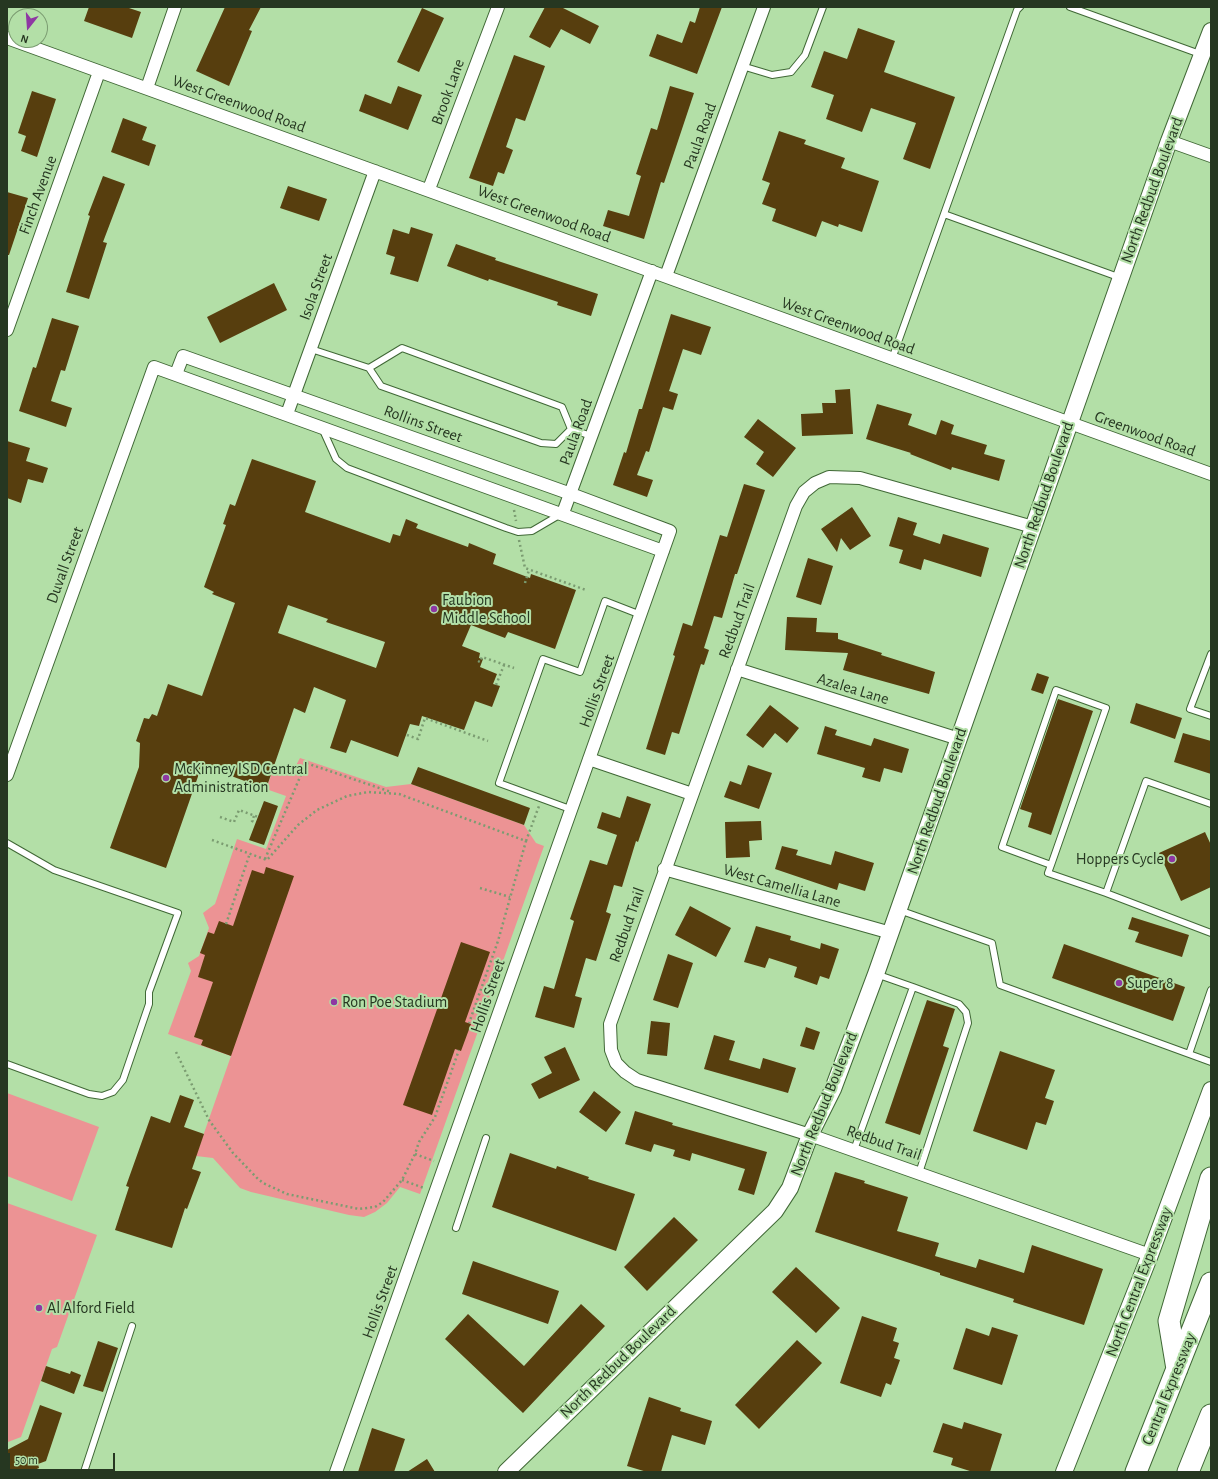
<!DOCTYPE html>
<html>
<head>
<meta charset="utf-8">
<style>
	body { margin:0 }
	#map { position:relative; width:1218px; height:1479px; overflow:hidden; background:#b3dfa7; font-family:"Alegreya Sans",sans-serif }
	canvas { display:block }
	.frame { position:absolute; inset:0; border:8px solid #263721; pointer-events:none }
	.north { position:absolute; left:8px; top:8px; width:40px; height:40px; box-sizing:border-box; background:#b3dfa7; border:1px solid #7b9c71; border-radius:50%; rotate:197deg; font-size:11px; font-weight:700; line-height:16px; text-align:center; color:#263721 }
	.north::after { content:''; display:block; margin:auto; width:14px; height:18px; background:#8e37a3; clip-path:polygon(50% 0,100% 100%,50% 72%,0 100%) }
	.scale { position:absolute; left:8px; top:1453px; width:107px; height:18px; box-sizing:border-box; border:2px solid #263721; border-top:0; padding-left:5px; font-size:12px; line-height:14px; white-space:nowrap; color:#263721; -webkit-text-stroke:3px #b3dfa7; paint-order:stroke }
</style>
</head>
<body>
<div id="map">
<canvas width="1218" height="1479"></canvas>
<div class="frame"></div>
<div class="north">N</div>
<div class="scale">50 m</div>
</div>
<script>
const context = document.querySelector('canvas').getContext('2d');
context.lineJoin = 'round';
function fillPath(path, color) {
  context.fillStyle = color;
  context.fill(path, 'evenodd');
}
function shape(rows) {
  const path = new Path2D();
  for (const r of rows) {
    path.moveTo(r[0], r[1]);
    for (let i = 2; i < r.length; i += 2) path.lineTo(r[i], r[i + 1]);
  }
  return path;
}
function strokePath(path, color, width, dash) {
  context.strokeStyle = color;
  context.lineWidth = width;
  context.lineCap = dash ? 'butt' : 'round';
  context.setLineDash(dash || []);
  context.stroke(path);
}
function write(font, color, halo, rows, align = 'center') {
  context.font = font + ' "Alegreya Sans",sans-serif';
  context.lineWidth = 4;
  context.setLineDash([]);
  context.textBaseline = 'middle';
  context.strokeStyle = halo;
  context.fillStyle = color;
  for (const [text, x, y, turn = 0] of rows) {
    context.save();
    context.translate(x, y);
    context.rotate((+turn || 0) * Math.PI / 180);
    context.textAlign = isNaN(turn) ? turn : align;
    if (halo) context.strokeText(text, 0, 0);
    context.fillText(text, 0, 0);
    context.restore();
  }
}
fillPath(shape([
	[300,758,386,787,411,784,524,825,536,843,544,846,420,1194,400,1187,387,1203,375,1212,364,1217,349,1215,251,1192,240,1188,213,1158,196,1156,231,1056,168,1034,191,971,188,963,199,956,209,928,203,913,215,904,237,839,266,849,286,796,266,789,275,765,293,771],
	[7,1093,99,1127,72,1201,7,1176],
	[7,1203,97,1235,57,1347,52,1349,21,1437,8,1442]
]), '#ec9394');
fillPath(shape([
	[89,7,126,7,141,12,132,38,84,21],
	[225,7,261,7,249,30,252,31,229,86,196,71],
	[545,7,561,7,599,26,590,44,561,29,550,48,529,37],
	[700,7,722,7,697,74,649,56,657,34,682,43,690,21,695,23],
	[422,8,444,18,419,72,397,62],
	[858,28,895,41,884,72,955,97,930,169,903,159,916,123,871,108,862,132,826,119,834,95,811,87,824,51,847,59],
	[514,55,545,66,525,121,516,118,506,147,513,150,504,174,498,172,493,186,469,178],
	[398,86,422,95,408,130,359,111,365,94,391,104],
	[670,86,694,93,664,183,661,182,644,239,603,226,608,210,629,216,641,176,636,174,651,128,657,130],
	[32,91,56,99,37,157,21,151,26,136,18,133],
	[123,118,147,127,142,140,156,145,149,166,111,152],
	[779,131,806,140,804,144,845,158,841,168,879,181,862,232,839,224,838,227,822,221,816,237,772,221,776,209,762,204,770,183,762,180],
	[103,176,125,184,103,242,107,243,89,299,66,292,90,216,88,215],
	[288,186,327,199,319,221,280,208],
	[7,192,28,198,9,255,7,255],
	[411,227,433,234,418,282,390,274,395,257,386,254,393,229,409,234],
	[456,244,496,258,495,260,598,294,591,316,557,305,558,302,489,279,488,281,447,266],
	[274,283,287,310,220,343,207,317],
	[671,314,711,327,701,355,683,349,669,391,678,394,673,410,663,407,649,452,646,451,637,475,653,480,647,497,613,485,624,452,626,453,639,409,642,409],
	[52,318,79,326,65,371,61,370,51,401,72,408,66,427,19,411,33,367,36,368],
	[850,389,853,434,802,436,801,414,823,413,822,403,836,403,835,390],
	[877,404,912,414,908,425,936,435,941,420,954,425,951,434,987,445,984,454,1005,460,999,481,952,467,951,470,910,454,911,453,866,439],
	[758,419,796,448,773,477,756,464,764,452,744,437],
	[7,441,30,448,26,461,48,468,43,483,28,479,21,503,7,498],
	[252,459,316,481,305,512,390,543,393,534,400,536,406,519,418,524,416,528,468,547,469,543,496,554,493,564,530,578,531,574,576,590,555,649,508,632,505,638,471,625,462,646,480,653,479,658,483,659,480,667,497,674,493,684,500,686,492,707,475,701,464,730,422,716,419,726,410,724,398,757,351,740,346,753,330,748,346,700,314,687,305,713,294,708,266,789,202,765,166,868,110,848,139,767,140,743,136,741,144,718,149,719,152,714,157,716,168,684,202,696,235,603,212,594,214,592,204,587,226,525,223,524,230,504,235,506],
	[288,605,328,619,326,622,385,642,376,668,278,633],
	[744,484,765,490,737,574,735,574,722,618,714,616,704,648,709,650,704,665,701,664,679,734,672,732,665,755,646,749,675,656,673,655,683,623,692,626,720,535,727,537],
	[852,507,871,536,850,550,841,538,837,552,821,529],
	[898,517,917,523,913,535,940,544,943,534,989,548,981,577,924,559,921,570,899,563,903,550,889,546],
	[808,558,833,566,821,605,796,597],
	[787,617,817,618,816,632,838,633,838,639,882,653,881,655,935,672,929,694,843,670,848,653,785,650],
	[1037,673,1049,677,1043,694,1031,690],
	[1058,699,1093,711,1051,835,1028,827,1032,813,1020,809],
	[1136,703,1182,718,1175,739,1130,723],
	[770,705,799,728,787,743,775,733,763,748,746,735],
	[825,726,837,730,835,735,871,746,874,738,909,749,902,773,884,768,880,782,862,777,865,768,817,754],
	[1183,733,1211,741,1211,774,1174,762],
	[748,765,772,773,759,809,724,797,730,781,741,785],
	[418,767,530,808,524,825,411,784],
	[627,796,651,804,638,842,636,841,622,887,614,885,606,912,611,914,596,961,586,958,575,996,582,998,574,1028,535,1017,544,986,554,989,574,921,570,919,590,860,607,865,617,835,597,828,602,812,620,818],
	[264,801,278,806,264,845,249,840],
	[761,821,762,840,749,841,750,857,726,858,725,822],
	[1205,832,1211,845,1211,887,1181,901,1159,853],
	[782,846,798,850,796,855,831,865,835,851,874,863,865,891,839,883,837,890,775,869],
	[266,867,294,876,231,1056,201,1045,203,1040,194,1037,213,982,198,977,205,955,200,953,208,932,214,934,219,921,233,926,252,870,264,874],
	[690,906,731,928,716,957,675,935],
	[1132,917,1189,935,1182,957,1135,942,1139,932,1128,929],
	[756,926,791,936,790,940,820,949,821,943,839,949,829,979,820,976,817,985,794,977,797,967,769,958,765,968,744,962],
	[461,942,490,952,465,1022,471,1024,461,1051,455,1049,432,1115,403,1105],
	[1064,944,1185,987,1173,1021,1052,978],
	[668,954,693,963,678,1008,653,1000],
	[927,1000,955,1009,943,1046,949,1048,920,1135,885,1123],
	[651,1021,670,1023,667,1056,647,1054],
	[806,1027,820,1032,814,1050,800,1046],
	[714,1035,735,1041,729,1060,760,1069,763,1058,796,1068,788,1093,704,1069],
	[565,1047,580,1080,539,1099,531,1084,552,1073,544,1057],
	[1000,1051,1055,1070,1045,1098,1054,1101,1046,1125,1036,1122,1027,1150,973,1131],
	[594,1091,621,1112,606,1132,579,1112],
	[180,1095,194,1100,184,1127,204,1134,192,1169,201,1172,187,1209,185,1208,172,1248,115,1230,129,1187,126,1186,151,1116,170,1123],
	[635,1111,673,1123,672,1125,767,1152,754,1195,738,1190,745,1169,692,1153,690,1161,673,1156,675,1150,654,1144,651,1152,625,1144],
	[510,1153,556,1169,557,1166,589,1177,588,1179,635,1194,616,1251,492,1207],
	[835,1172,865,1181,864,1183,908,1197,897,1231,939,1243,935,1256,976,1268,979,1259,1024,1273,1032,1245,1103,1269,1084,1325,1013,1302,1014,1299,940,1275,940,1273,815,1232],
	[674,1217,698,1240,647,1291,624,1267],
	[473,1261,559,1291,548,1324,462,1294],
	[796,1267,840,1308,816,1333,772,1292],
	[581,1304,605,1326,523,1413,445,1339,468,1314,524,1366],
	[862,1316,897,1328,893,1341,899,1343,894,1358,900,1360,891,1385,886,1383,881,1397,840,1383],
	[992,1327,1018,1335,1002,1385,953,1369,966,1328,989,1336],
	[797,1340,822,1363,759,1429,735,1405],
	[98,1341,118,1348,103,1392,83,1386],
	[46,1366,70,1374,71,1371,81,1375,74,1394,41,1381],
	[649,1397,681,1408,680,1411,712,1421,705,1445,672,1435,661,1472,647,1472,627,1466],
	[40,1405,62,1413,46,1461,38,1464,39,1468,30,1472,7,1472,7,1450,28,1439],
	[964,1422,1002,1434,990,1472,973,1472,951,1465,953,1458,933,1452,943,1423,962,1429],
	[372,1428,405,1439,394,1472,358,1472],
	[427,1459,435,1472,407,1472]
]), '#573e0e');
const lane = shape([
	[1070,7,1200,54],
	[742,66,772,75,791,72,805,55,823,7],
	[944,214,1121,278],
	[311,349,369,368,381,386,541,443,556,444,571,429,591,436],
	[892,359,1017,10,1020,7],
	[369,368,402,348,562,407,571,429],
	[322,428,336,459,347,468,506,528,518,532,532,531,561,514],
	[1211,654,1190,709,1211,716],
	[1211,804,1146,781,1106,893,1211,933],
	[570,809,499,783,543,659,580,672,605,601,641,615],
	[7,843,54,870,178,913,149,992,149,1004,123,1080,113,1092,102,1096,89,1094,7,1064],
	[1051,865,1002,847,1056,690,1106,708,1051,865,1048,873,1106,893],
	[899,910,992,943,1000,985,1211,1062],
	[913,987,959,1004,966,1012,968,1023,919,1173],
	[1189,1054,1211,990],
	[854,1150,913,987,876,974],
	[456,1228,486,1138],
	[84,1472,132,1326]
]);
const street = shape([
	[7,38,1211,474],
	[147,88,175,7],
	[1169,141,1211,156],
	[429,189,498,7],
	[666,276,764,7],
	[7,330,99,72],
	[176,374,183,356,571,494,670,531,336,1472],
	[287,414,375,171],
	[563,513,652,271],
	[1033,527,860,478,829,477,815,483,804,492,796,506,610,1024,611,1050,616,1063,625,1072,637,1080,810,1135,1150,1255],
	[737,669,959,739],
	[589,759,692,794],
	[7,775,154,367,663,551],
	[664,869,891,933]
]);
const secondary = shape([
	[506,1472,775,1211,790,1188,810,1135,833,1089,876,974,1169,141,1211,31],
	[1064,1472,1150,1255,1211,1090]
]);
const highway = shape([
	[1177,1369,1169,1321,1211,1178],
	[1136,1472,1211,1283],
	[1188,1472,1211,1415]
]);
strokePath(lane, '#406836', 8);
strokePath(street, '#406836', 14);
strokePath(secondary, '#406836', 18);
strokePath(highway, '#406836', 23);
strokePath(shape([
	[514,510,516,521],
	[519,540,525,568,586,590],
	[525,583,529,570],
	[478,661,480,662,482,657,514,668],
	[496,685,504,665],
	[407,735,418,739,425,718,488,741],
	[254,816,252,821,256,823],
	[220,817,234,822,239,810,258,817],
	[212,840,267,860,298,825,317,810,347,796,368,792,399,794,526,841,498,941,469,1023],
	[526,841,539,806],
	[265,859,306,763,391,792],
	[480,888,510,897],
	[226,924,250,853],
	[176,1052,209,1120,233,1153,257,1178,263,1183,287,1194,359,1209,375,1207,383,1202,402,1180,415,1154,419,1142,435,1117,459,1050],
	[415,1154,434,1161],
	[402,1180,424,1188]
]), '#7b9c71', 2.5, [2, 3]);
strokePath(lane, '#fff', 6);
strokePath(street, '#fff', 12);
strokePath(secondary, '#fff', 16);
strokePath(highway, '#fff', 21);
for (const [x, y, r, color] of [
	[434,609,4,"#8e37a3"],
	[166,778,4,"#8e37a3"],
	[1172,859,4,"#8e37a3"],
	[1119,983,4,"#8e37a3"],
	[334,1002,4,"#8e37a3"],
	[39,1308,4,"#8e37a3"]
]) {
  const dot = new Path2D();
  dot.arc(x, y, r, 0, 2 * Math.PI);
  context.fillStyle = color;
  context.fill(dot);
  strokePath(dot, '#b3dfa7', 1.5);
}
write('16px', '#263721', '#b3dfa7', [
	["Brook Lane",448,92,-70],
	["West Greenwood Road",239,104,20],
	["Paula Road",700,136,-70],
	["North Redbud Boulevard",1152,190,-70],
	["Finch Avenue",38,195,-70],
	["West Greenwood Road",544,214,20],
	["Isola Street",316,287,-70],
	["West Greenwood Road",848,326,20],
	["Rollins Street",423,424,20],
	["Paula Road",576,432,-70],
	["Greenwood Road",1145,434,20],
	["North Redbud Boulevard",1044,495,-71],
	["Duvall Street",65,565,-70],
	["Redbud Trail",737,621,-70],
	["Azalea Lane",853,689,17],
	["Hollis Street",597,691,-70],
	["North Redbud Boulevard",937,801,-71],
	["West Camellia Lane",782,886,16],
	["Redbud Trail",627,925,-71],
	["Hollis Street",488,996,-71],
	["North Redbud Boulevard",824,1104,-68],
	["Redbud Trail",884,1143,19],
	["North Central Expressway",1139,1282,-69],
	["Hollis Street",380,1302,-70],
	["North Redbud Boulevard",618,1362,-44],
	["Central Expressway",1169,1389,-68]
]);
write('16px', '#263721', '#b3dfa7', [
	["Faubion",442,600],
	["Middle School",442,618],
	["McKinney ISD Central",174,769],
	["Administration",174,787],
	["Hoppers Cycle",1164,859,"right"],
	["Super 8",1127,983],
	["Ron Poe Stadium",342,1002],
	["Al Alford Field",47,1308]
], 'left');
</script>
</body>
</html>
